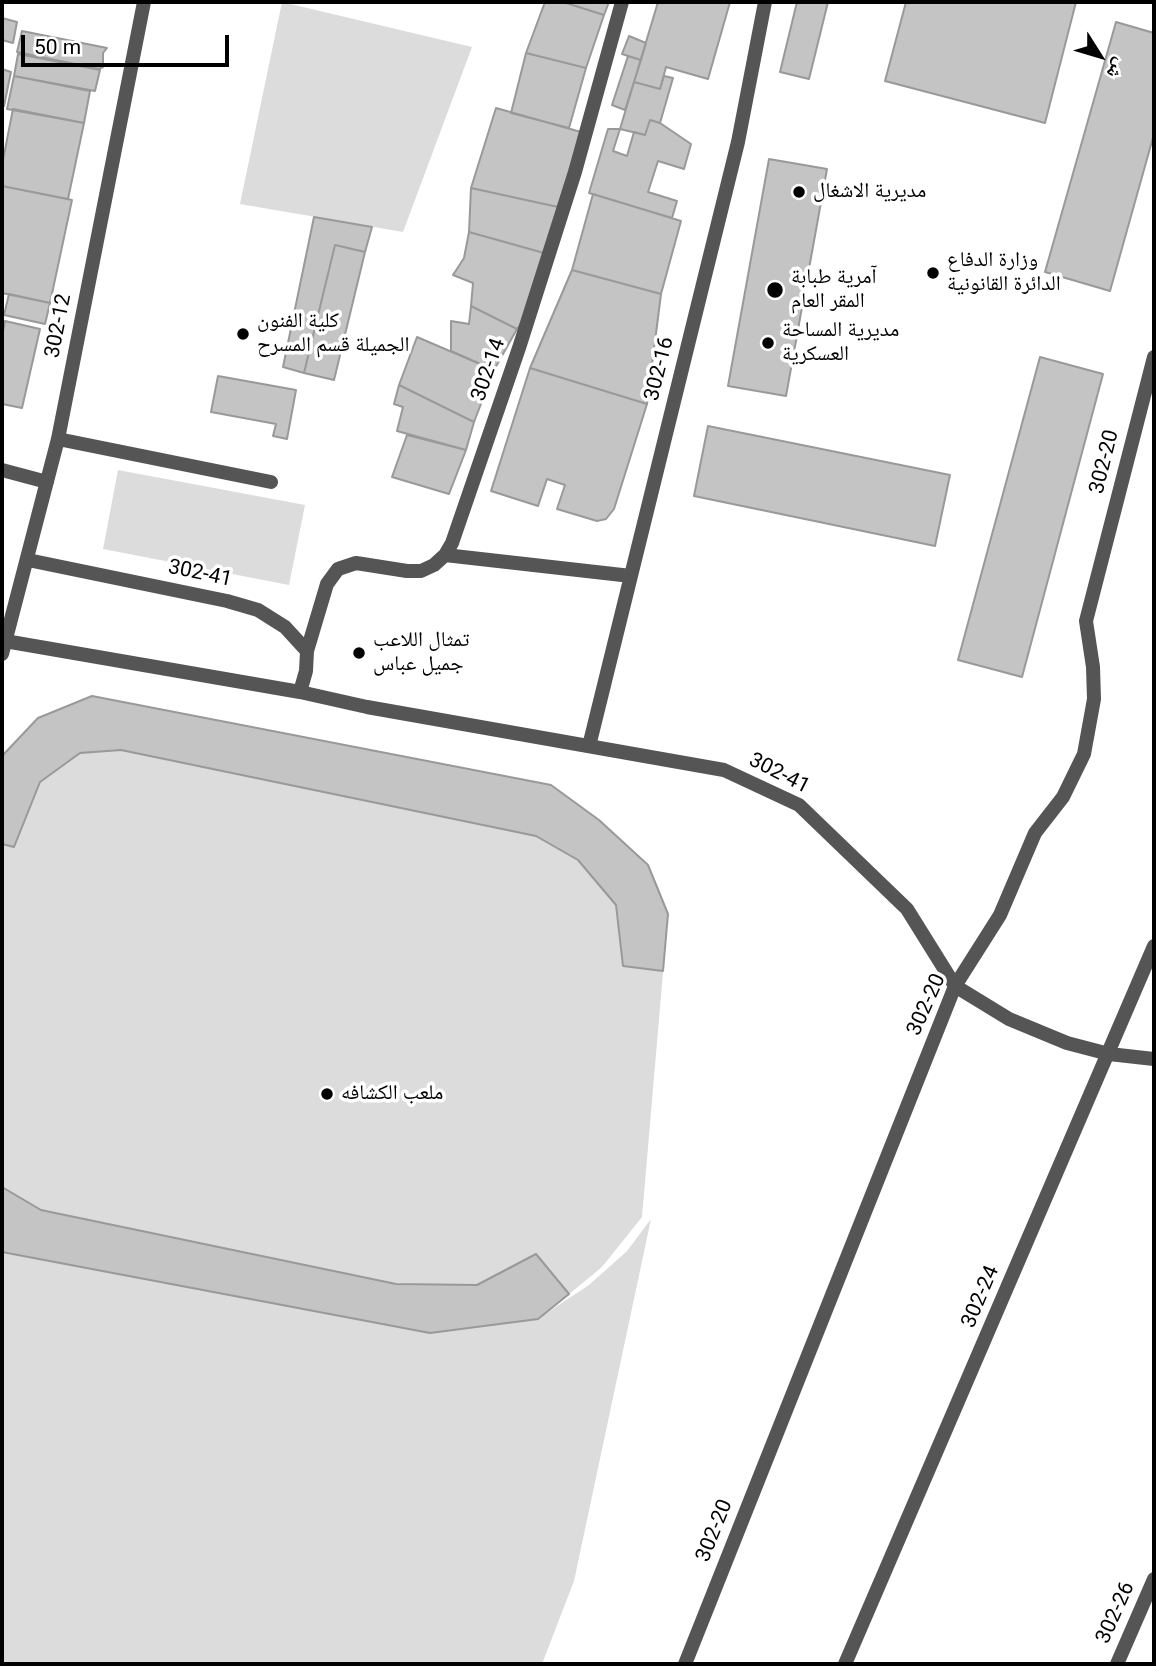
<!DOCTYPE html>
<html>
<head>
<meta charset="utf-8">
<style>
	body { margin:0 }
	#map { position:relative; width:1156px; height:1666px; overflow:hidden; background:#fff; font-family:Roboto,"Noto Naskh Arabic",sans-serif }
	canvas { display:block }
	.frame { position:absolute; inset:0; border:4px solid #000; pointer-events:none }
	.north { position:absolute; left:1065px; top:21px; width:70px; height:70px; -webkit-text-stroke:5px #fff; paint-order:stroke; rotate:127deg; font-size:19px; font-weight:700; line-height:28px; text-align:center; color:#000 }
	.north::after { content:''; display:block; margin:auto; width:24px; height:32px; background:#000; clip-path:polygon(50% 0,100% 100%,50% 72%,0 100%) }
	.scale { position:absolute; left:21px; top:35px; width:208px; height:32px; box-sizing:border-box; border:4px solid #000; border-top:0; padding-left:9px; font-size:21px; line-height:24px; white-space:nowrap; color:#000; -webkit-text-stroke:5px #fff; paint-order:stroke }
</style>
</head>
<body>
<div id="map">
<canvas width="1156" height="1666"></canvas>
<div class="frame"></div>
<div class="north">ش</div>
<div class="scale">50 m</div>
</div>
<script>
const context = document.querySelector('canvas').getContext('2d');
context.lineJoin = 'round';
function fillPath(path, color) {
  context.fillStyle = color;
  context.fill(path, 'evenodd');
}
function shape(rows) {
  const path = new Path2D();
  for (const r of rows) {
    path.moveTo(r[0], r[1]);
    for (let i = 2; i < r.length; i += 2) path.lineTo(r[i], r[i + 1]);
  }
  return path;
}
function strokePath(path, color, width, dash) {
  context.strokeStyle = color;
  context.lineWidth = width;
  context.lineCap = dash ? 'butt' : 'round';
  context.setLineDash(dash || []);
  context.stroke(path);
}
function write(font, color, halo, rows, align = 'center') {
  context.font = font + ' Roboto,"Noto Naskh Arabic",sans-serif';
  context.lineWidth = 7;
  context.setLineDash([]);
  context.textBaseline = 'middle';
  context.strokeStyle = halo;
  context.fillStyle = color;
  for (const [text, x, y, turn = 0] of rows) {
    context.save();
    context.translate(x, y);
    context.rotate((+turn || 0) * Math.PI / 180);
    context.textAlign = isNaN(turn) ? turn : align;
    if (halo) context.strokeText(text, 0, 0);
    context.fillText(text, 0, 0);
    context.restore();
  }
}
fillPath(shape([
	[282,2,472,47,403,232,240,204],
	[118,470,305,505,289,585,103,549],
	[92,696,551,785,599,820,648,865,668,914,642,1217,602,1267,545,1314,589,1285,627,1251,651,1219,574,1581,542,1664,2,1664,2,756,38,718]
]), '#dcdcdc');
const building = shape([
	[545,2,563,2,604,15,586,68,526,53,545,2],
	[563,2,609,2,604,15,563,2],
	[658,2,730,2,708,79,666,67,660,89,634,82,658,2],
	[797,2,828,2,809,79,780,72,797,2],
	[906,2,1076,2,1045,123,885,81,906,2],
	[2,18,17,22,13,43,2,40,2,18],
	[1116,22,1154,33,1154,134,1110,291,1045,272,1116,22],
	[22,31,107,48,103,53,103,67,99,69,17,52,22,31],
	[629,36,646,43,641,60,622,54,629,36],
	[526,53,586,68,569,128,511,113,526,53],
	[18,54,100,70,95,91,14,76,18,54],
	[628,56,641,60,625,110,612,105,628,56],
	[2,69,11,72,4,106,2,106,2,69],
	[14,76,90,91,84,123,7,109,14,76],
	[664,76,673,78,660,123,650,120,645,135,620,129,634,82,660,89,664,76],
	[496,108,581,132,558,207,471,188,496,108],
	[13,109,84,123,68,199,2,186,2,165,13,109],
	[650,120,660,123,691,144,684,169,658,161,648,192,677,201,672,218,589,193,608,129,620,129,613,151,627,156,634,132,645,135,650,120],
	[769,159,827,169,786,396,728,386,769,159],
	[2,186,72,200,50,303,2,293,2,186],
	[471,188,558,207,544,253,469,232,471,188],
	[593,194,681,221,661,294,572,270,593,194],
	[314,217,372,227,365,252,335,245,304,373,283,367,314,217],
	[469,232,544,253,526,317,517,329,471,306,473,283,453,275,464,258,469,232],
	[335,245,365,252,334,380,304,373,335,245],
	[572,270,661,294,647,404,530,368,572,270],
	[9,294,50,303,45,324,4,315,9,294],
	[471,306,517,329,494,370,451,351,451,321,469,324,471,306],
	[5,321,40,329,22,408,2,404,2,337,5,321],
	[417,337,494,370,474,422,399,385,417,337],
	[1040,357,1103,374,1022,677,958,660,1040,357],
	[530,368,647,404,614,509,606,519,597,521,557,509,565,485,547,479,538,506,491,491,530,368],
	[218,376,296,390,287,439,273,436,276,424,211,412,218,376],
	[399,385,474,422,466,450,397,431,403,407,394,404,399,385],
	[708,426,950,475,935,546,694,496,708,426],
	[407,435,466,450,449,494,392,477,407,435],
	[92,696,551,785,599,820,648,865,668,914,663,971,623,966,616,905,578,860,536,836,121,750,80,753,40,782,14,847,2,844,2,756,38,718,92,696],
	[2,1187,41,1210,396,1284,477,1285,536,1254,569,1294,538,1319,430,1333,2,1252,2,1187]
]);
fillPath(building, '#c4c4c4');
strokePath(building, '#999', 2);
strokePath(shape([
	[58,439,271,482],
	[2,470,47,482],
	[445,555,631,576],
	[28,560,227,601,258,610,285,627,307,651,306,671,300,692],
	[5,641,300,692,367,707,724,770,799,805,907,909,955,986,1009,1019,1067,1043,1109,1054,1154,1059],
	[307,651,327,584,338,569,356,563,407,571,421,571,434,565,445,555,452,543,519,348,575,172,622,2],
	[2,654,58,439,144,2],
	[589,746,738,142,765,2],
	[685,1664,955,986,1000,915,1035,833,1063,797,1084,754,1094,699,1093,667,1086,621,1154,357],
	[845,1664,1154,946],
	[1117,1664,1154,1579]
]), '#555', 14);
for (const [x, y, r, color] of [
	[799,192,7,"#000"],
	[933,273,7,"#000"],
	[775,290,9,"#000"],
	[243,334,7,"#000"],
	[768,343,7,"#000"],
	[359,653,7,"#000"],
	[327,1094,7,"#000"]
]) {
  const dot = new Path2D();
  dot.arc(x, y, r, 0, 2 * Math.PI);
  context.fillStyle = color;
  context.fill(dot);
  strokePath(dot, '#fff', 2.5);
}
write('21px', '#000', '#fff', [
	["مديرية الاشغال",813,192],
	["وزارة الدفاع",947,261],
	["الدائرة القانونية",947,285],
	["آمرية طبابة",791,278],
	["المقر العام",791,302],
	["كلية الفنون",257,322],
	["الجميلة قسم المسرح",257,346],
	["مديرية المساحة",782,331],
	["العسكرية",782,355],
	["تمثال اللاعب",373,641],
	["جميل عباس",373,665],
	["ملعب الكشافه",341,1094]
], 'left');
write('21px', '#000', '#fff', [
	["302-12",59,326,-79],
	["302-16",660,369,-76],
	["302-14",489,370,-71],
	["302-20",1105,462,-76],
	["302-41",200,574,12],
	["302-41",779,774,27],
	["302-20",927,1005,-66],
	["302-24",981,1297,-67],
	["302-20",715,1531,-68],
	["302-26",1116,1613,-66]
]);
</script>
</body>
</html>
